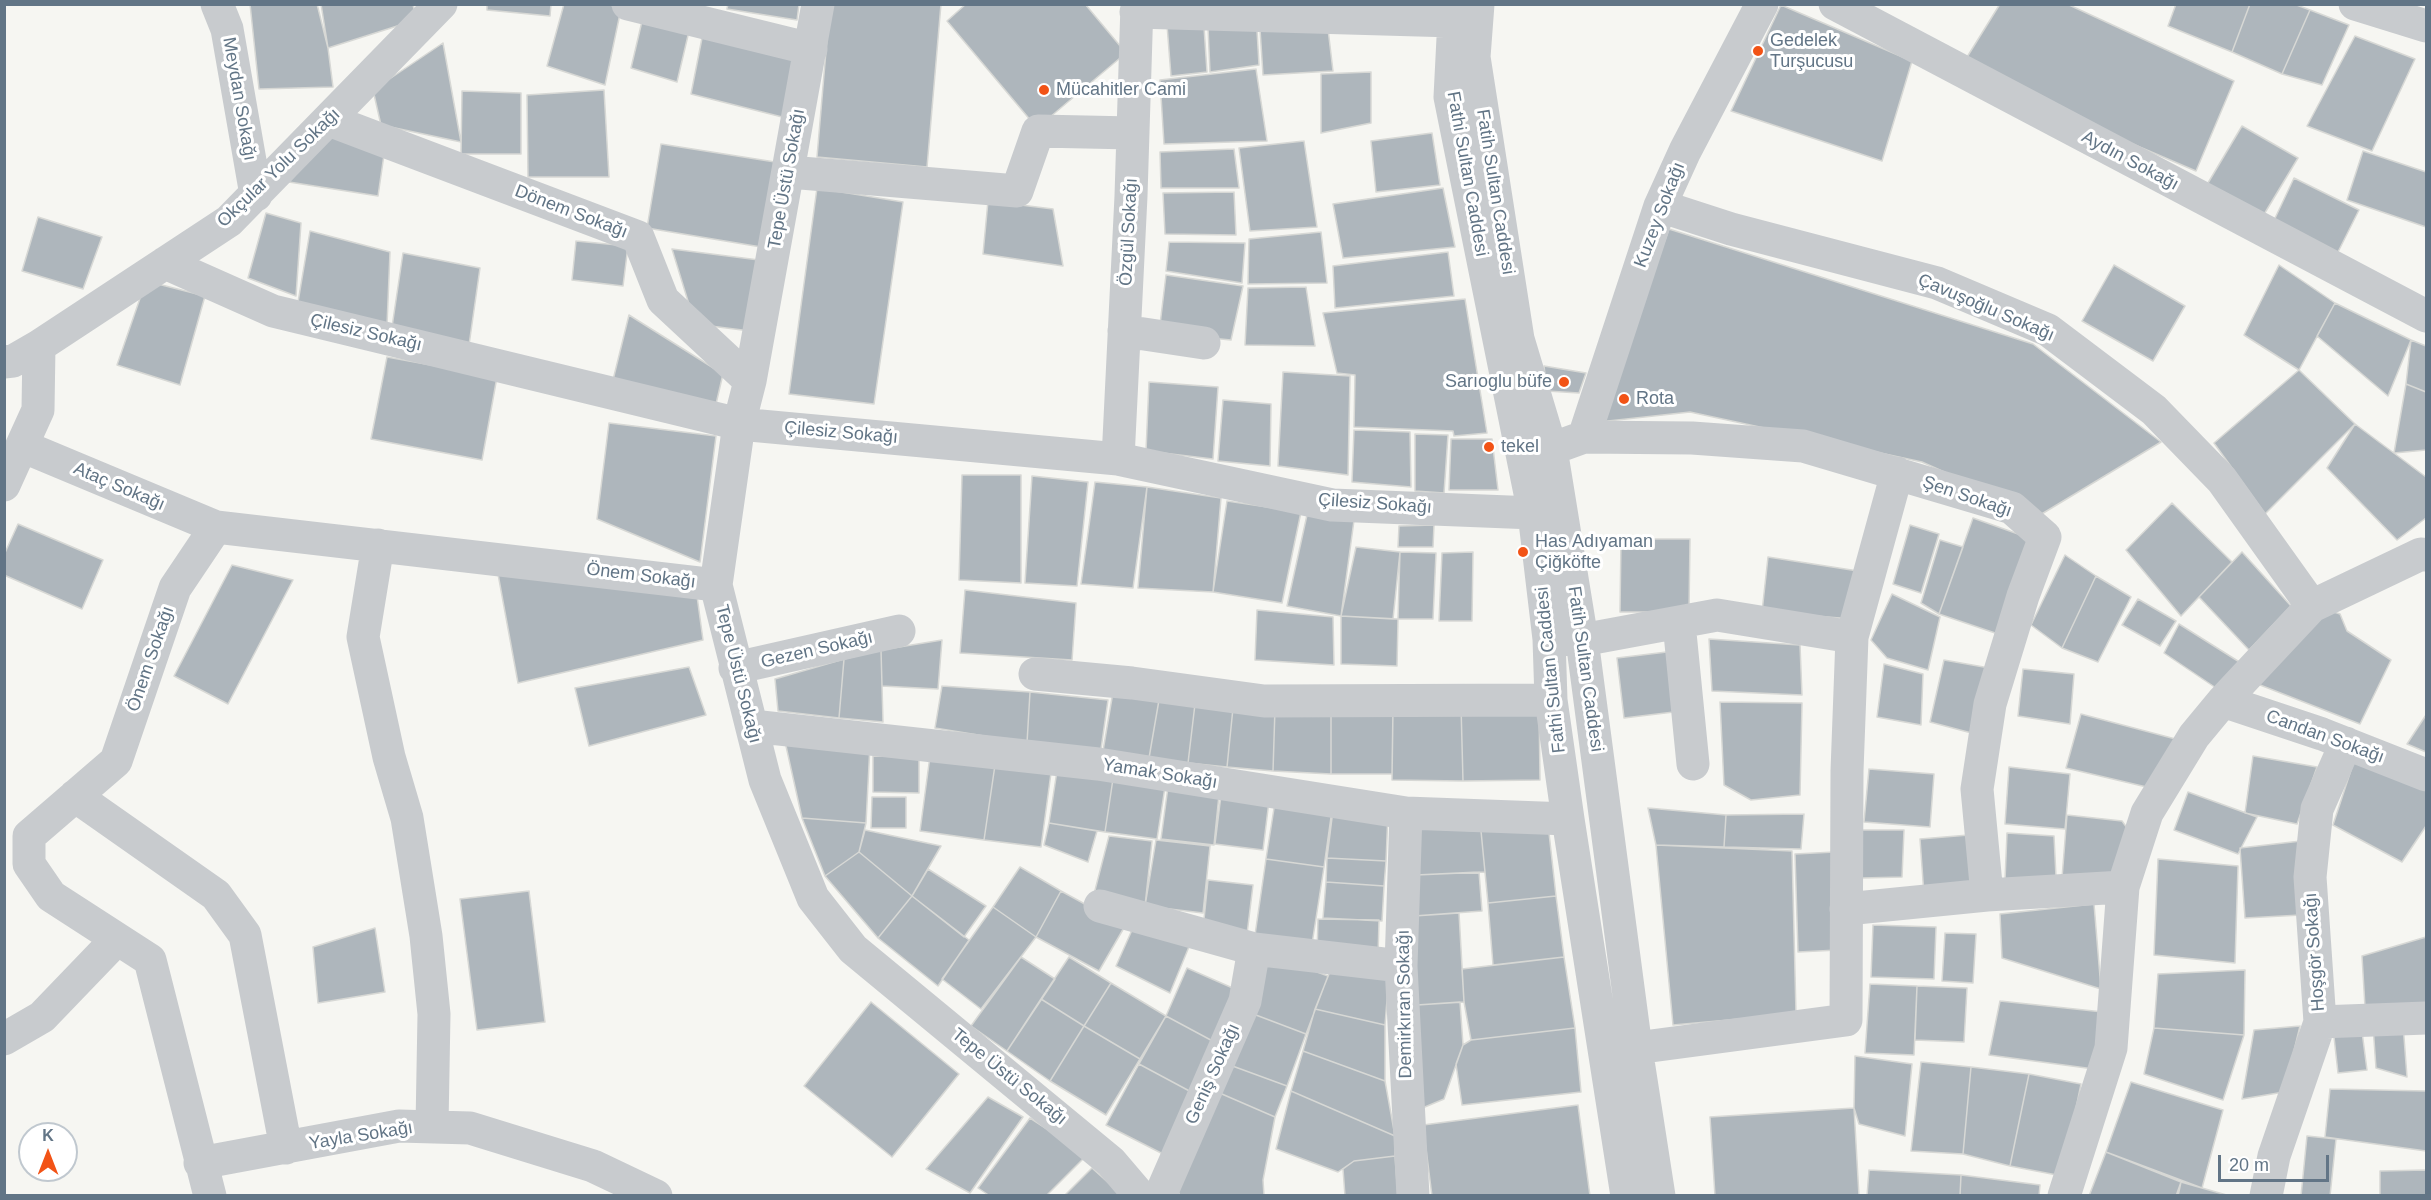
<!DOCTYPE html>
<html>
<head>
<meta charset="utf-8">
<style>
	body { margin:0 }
	#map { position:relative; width:2431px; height:1200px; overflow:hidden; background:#f6f6f2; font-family:Helvetica,sans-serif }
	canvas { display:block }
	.frame { position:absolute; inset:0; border:6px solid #627586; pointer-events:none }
	.north { position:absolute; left:18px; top:1122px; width:60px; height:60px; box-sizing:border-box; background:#fff; border:2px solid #c0c8cf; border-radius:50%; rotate:0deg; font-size:16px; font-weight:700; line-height:24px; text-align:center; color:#627586 }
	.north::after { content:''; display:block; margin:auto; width:21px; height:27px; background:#f25316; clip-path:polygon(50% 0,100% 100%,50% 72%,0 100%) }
	.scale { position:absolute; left:2218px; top:1155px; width:111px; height:27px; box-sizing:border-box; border:3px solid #627586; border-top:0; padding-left:8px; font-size:18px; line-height:21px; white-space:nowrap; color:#627586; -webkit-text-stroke:4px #fff; paint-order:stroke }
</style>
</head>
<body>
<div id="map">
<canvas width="2431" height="1200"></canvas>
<div class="frame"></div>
<div class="north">K</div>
<div class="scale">20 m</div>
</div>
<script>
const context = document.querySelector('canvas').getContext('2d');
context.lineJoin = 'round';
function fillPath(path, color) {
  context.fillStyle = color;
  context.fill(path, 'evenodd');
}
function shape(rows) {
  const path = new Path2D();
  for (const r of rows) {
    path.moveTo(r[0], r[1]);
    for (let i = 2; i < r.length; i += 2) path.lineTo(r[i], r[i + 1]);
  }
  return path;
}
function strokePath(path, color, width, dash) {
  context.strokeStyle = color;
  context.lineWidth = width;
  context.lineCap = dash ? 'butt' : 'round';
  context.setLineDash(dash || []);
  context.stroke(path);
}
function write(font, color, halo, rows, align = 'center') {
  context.font = font + ' Helvetica,sans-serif';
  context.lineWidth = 6;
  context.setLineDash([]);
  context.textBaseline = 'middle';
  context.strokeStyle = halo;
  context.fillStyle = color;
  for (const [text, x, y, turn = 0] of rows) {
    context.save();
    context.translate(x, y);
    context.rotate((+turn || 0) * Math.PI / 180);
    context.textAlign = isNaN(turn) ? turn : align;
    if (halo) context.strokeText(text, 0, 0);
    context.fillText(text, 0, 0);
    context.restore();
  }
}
const building = shape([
	[250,4,317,4,328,48,333,87,259,89,250,4],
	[321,4,413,4,416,20,328,48,321,4],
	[487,4,551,4,550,16,487,10,487,4],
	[564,4,608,4,621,9,605,85,547,66,564,4],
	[728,4,799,4,797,20,727,9,728,4],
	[830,4,941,4,927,167,817,157,830,4],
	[966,4,1085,4,1126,53,1037,128,947,21,966,4],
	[2000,4,2067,4,2234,81,2196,171,1959,70,2000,4],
	[2176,4,2250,4,2232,52,2168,26,2176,4],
	[2250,4,2294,4,2310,10,2282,74,2232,52,2250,4],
	[1781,5,1912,61,1882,161,1731,111,1781,5],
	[2310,10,2349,25,2322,85,2282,74,2310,10],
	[643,17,690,27,677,82,631,68,643,17],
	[1167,25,1204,27,1207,72,1171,76,1167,25],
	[1208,27,1257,30,1259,65,1210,72,1208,27],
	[1260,29,1328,29,1333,71,1263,75,1260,29],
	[2355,36,2415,59,2372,151,2307,126,2355,36],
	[702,38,802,55,798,121,691,94,702,38],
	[443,43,461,142,381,125,373,90,443,43],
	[1256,69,1267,141,1164,144,1160,80,1256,69],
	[1371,72,1371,123,1321,133,1321,74,1371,72],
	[604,90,609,177,528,177,527,95,604,90],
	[462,91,521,93,521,154,461,154,462,91],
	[2242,126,2298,158,2260,221,2205,188,2242,126],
	[336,129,386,141,378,196,289,182,336,129],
	[1432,133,1440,185,1376,192,1371,141,1432,133],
	[1304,141,1317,227,1250,231,1239,148,1304,141],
	[661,144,775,162,761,247,647,228,661,144],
	[1234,149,1239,188,1161,188,1160,152,1234,149],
	[2363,151,2426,172,2426,227,2347,200,2363,151],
	[2294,178,2359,210,2333,262,2269,231,2294,178],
	[817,188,903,202,874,404,789,394,817,188],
	[1443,188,1455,247,1343,258,1333,204,1443,188],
	[1234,192,1236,235,1165,234,1163,193,1234,192],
	[988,201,1053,209,1063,266,983,254,988,201],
	[266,213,301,223,296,296,248,278,266,213],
	[38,217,102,237,83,289,22,271,38,217],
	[1669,229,2033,344,2161,442,2040,515,1922,462,1690,412,1599,422,1669,229],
	[310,231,390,252,387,325,298,302,310,231],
	[1321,232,1327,283,1248,284,1249,239,1321,232],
	[576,241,628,246,623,286,572,280,576,241],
	[1169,242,1245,243,1242,283,1166,271,1169,242],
	[672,249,759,260,750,331,695,324,672,249],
	[1448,252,1454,296,1335,308,1333,266,1448,252],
	[403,253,480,268,469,345,392,327,403,253],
	[2114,265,2185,306,2153,361,2082,321,2114,265],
	[2279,265,2335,303,2299,370,2244,335,2279,265],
	[1166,275,1243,286,1231,340,1159,333,1166,275],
	[146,281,205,296,180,385,117,365,146,281],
	[1306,287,1315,346,1245,345,1248,288,1306,287],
	[1465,299,1487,433,1454,436,1453,431,1354,427,1355,375,1337,373,1323,313,1465,299],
	[2335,303,2411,340,2388,396,2317,336,2335,303],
	[629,315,723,374,716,404,613,380,629,315],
	[2411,340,2426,346,2426,392,2406,384,2411,340],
	[387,357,497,377,482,460,371,439,387,357],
	[1544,366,1586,373,1579,393,1547,391,1544,366],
	[2299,370,2355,424,2265,514,2214,443,2299,370],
	[1283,372,1350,376,1348,475,1278,466,1283,372],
	[1149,382,1218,387,1213,459,1146,451,1149,382],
	[2406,384,2426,392,2426,450,2394,453,2406,384],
	[1223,400,1271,404,1270,466,1218,461,1223,400],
	[609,423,716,436,700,562,597,519,609,423],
	[2355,424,2426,477,2426,518,2397,540,2327,468,2355,424],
	[1354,430,1410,432,1411,487,1352,482,1354,430],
	[1415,434,1448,435,1444,493,1415,491,1415,434],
	[1451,439,1492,439,1498,490,1449,490,1451,439],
	[962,475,1021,475,1021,583,959,580,962,475],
	[1032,476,1088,482,1077,586,1025,583,1032,476],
	[1095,482,1147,487,1133,588,1081,584,1095,482],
	[1147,487,1221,498,1213,592,1138,588,1147,487],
	[1227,501,1301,512,1282,603,1213,592,1227,501],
	[2172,503,2232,562,2181,616,2126,550,2172,503],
	[1355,513,1341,616,1287,606,1307,515,1355,513],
	[1973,518,2035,540,2001,635,1939,614,1973,518],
	[18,524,103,560,82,609,4,575,4,555,18,524],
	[1434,525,1433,547,1398,547,1399,526,1434,525],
	[1910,525,1939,534,1921,593,1893,584,1910,525],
	[1621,539,1690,539,1689,612,1620,612,1621,539],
	[1940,540,1963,547,1939,614,1921,603,1940,540],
	[1356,547,1400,552,1393,619,1341,616,1356,547],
	[1400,552,1436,553,1433,619,1398,619,1400,552],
	[1473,552,1472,621,1439,621,1442,553,1473,552],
	[2242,552,2291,606,2249,650,2199,597,2242,552],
	[2065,555,2096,576,2062,648,2031,625,2065,555],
	[1768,557,1858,571,1853,619,1762,612,1768,557],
	[232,565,293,580,228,704,174,676,232,565],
	[498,574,697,596,703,640,518,683,498,574],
	[2096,576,2131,597,2098,662,2062,648,2096,576],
	[965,590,1076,603,1072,660,960,653,965,590],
	[1892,594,1940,617,1928,670,1887,658,1871,640,1892,594],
	[2138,599,2176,621,2160,646,2122,625,2138,599],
	[1257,610,1333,617,1334,665,1255,660,1257,610],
	[2328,610,2340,614,2347,631,2391,660,2360,724,2255,683,2328,610],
	[1341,616,1398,619,1397,666,1341,664,1341,616],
	[2179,624,2241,663,2222,692,2164,653,2179,624],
	[1709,639,1800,645,1802,695,1712,691,1709,639],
	[942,640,938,689,882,686,881,650,942,640],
	[881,650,883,722,839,718,844,659,881,650],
	[1675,651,1682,711,1624,718,1617,658,1675,651],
	[844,659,839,718,778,711,775,679,844,659],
	[1944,660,1995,669,1979,735,1930,722,1944,660],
	[1884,664,1923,674,1921,725,1877,717,1884,664],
	[689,667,706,715,589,746,575,688,689,667],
	[2023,669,2074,674,2070,724,2018,716,2023,669],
	[942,686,1030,692,1027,743,935,728,942,686],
	[1030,692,1108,700,1101,749,1027,743,1030,692],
	[1113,692,1159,700,1149,758,1103,751,1113,692],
	[1159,700,1195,704,1188,763,1149,758,1159,700],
	[1720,702,1802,703,1800,795,1751,800,1724,785,1720,702],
	[1195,704,1233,708,1227,767,1188,763,1195,704],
	[1539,705,1540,780,1463,781,1461,706,1539,705],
	[1461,706,1463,781,1392,780,1393,708,1461,706],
	[1331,707,1331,774,1273,771,1275,708,1331,707],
	[1331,707,1393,708,1392,774,1331,774,1331,707],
	[1233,708,1275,708,1273,771,1227,767,1233,708],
	[2081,714,2183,741,2155,789,2066,768,2081,714],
	[2426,715,2426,752,2407,744,2426,715],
	[784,737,870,745,866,823,802,818,784,737],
	[873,756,919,757,919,793,873,792,873,756],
	[930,756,995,765,984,840,920,831,930,756],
	[2253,756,2317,767,2297,824,2245,813,2253,756],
	[2355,758,2426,786,2426,826,2402,862,2333,825,2355,758],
	[995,765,1051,773,1041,847,984,840,995,765],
	[2009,767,2070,774,2065,829,2005,824,2009,767],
	[1869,769,1934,774,1930,827,1864,822,1869,769],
	[1057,771,1113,779,1105,832,1049,823,1057,771],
	[1113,779,1165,787,1157,839,1105,832,1113,779],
	[1168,787,1219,795,1214,845,1161,839,1168,787],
	[2188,792,2257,817,2238,854,2174,830,2188,792],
	[1221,795,1269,801,1263,850,1215,844,1221,795],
	[872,797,906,797,906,828,871,828,872,797],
	[1275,802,1332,810,1324,867,1266,859,1275,802],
	[1648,808,1726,815,1724,847,1656,845,1648,808],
	[1333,810,1388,813,1386,861,1327,858,1333,810],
	[1804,814,1801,849,1724,847,1726,815,1804,814],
	[2067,815,2122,821,2130,832,2119,876,2062,878,2067,815],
	[802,818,866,823,859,852,825,876,802,818],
	[1049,823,1097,831,1088,862,1044,845,1049,823],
	[1548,824,1556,896,1488,903,1481,831,1548,824],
	[1413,828,1481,831,1485,872,1416,875,1413,828],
	[865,830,941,846,912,896,859,852,865,830],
	[1862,830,1904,830,1902,877,1862,878,1862,830],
	[2007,833,2054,836,2056,877,2005,880,2007,833],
	[1981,834,1980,888,1924,895,1920,839,1981,834],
	[1109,836,1152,841,1145,906,1093,898,1109,836],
	[1156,840,1210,846,1203,913,1145,906,1156,840],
	[2301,841,2301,915,2245,918,2240,848,2301,841],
	[1656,845,1792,851,1796,1014,1673,1025,1656,845],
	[859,852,912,896,878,938,825,876,859,852],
	[1835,852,1838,950,1798,952,1795,854,1835,852],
	[1327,858,1386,861,1384,886,1326,882,1327,858],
	[1266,859,1324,867,1312,944,1255,935,1266,859],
	[2158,859,2238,866,2235,963,2154,955,2158,859],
	[1020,867,1061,891,1036,937,993,907,1020,867],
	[928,869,986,906,964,937,912,896,928,869],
	[1479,872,1482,911,1414,916,1416,875,1479,872],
	[1208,880,1253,885,1247,934,1203,929,1208,880],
	[1326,882,1384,886,1382,921,1323,918,1326,882],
	[529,891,545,1022,477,1030,460,899,529,891],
	[1061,891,1125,926,1099,971,1036,937,1061,891],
	[912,896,969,940,938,986,878,938,912,896],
	[1556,896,1564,957,1493,965,1488,903,1556,896],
	[2094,904,2101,989,2002,958,2000,914,2094,904],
	[993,907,1036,937,981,1009,942,979,993,907],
	[1459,913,1464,1002,1417,1005,1414,916,1459,913],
	[1318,919,1379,920,1378,957,1317,954,1318,919],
	[1136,921,1193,937,1170,993,1116,966,1136,921],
	[1873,925,1936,927,1934,979,1871,977,1873,925],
	[375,928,385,992,318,1003,313,947,375,928],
	[1945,933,1976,934,1973,983,1942,981,1945,933],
	[2426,937,2426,1004,2365,1007,2362,956,2426,937],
	[1271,955,1328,976,1306,1034,1248,1012,1271,955],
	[1021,957,1055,979,1007,1051,971,1026,1021,957],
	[1069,957,1111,983,1084,1026,1041,999,1069,957],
	[1564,957,1575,1028,1471,1040,1464,1002,1462,969,1564,957],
	[1333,964,1389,975,1385,1025,1315,1009,1333,964],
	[1187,968,1244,993,1220,1045,1166,1016,1187,968],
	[2245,970,2244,1035,2154,1028,2158,974,2245,970],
	[1111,983,1166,1016,1140,1059,1084,1026,1111,983],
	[1870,984,1917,986,1914,1055,1865,1053,1870,984],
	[1917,986,1967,988,1964,1042,1915,1040,1917,986],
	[1041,999,1084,1026,1050,1081,1007,1051,1041,999],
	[2000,1001,2103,1012,2094,1069,1989,1055,2000,1001],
	[871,1002,959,1074,892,1157,804,1086,871,1002],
	[1460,1002,1463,1045,1444,1099,1420,1109,1417,1005,1460,1002],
	[1315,1009,1385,1025,1385,1081,1303,1051,1315,1009],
	[1248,1012,1306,1034,1287,1086,1227,1064,1248,1012],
	[1166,1016,1220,1045,1195,1094,1139,1064,1166,1016],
	[2361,1024,2367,1070,2338,1073,2333,1028,2361,1024],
	[2403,1024,2407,1077,2376,1068,2373,1026,2403,1024],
	[1084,1026,1140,1059,1106,1115,1050,1081,1084,1026],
	[2300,1026,2284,1092,2242,1099,2254,1030,2300,1026],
	[1575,1028,1581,1092,1462,1105,1456,1064,1463,1045,1471,1040,1575,1028],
	[2154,1028,2244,1035,2223,1100,2144,1074,2154,1028],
	[1303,1051,1385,1081,1395,1136,1291,1091,1303,1051],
	[1855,1056,1912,1064,1905,1136,1859,1124,1854,1108,1855,1056],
	[1921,1062,1971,1067,1963,1154,1911,1151,1921,1062],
	[1139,1064,1195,1094,1163,1154,1106,1125,1139,1064],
	[1227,1064,1287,1086,1275,1117,1208,1088,1227,1064],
	[1971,1067,2029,1074,2010,1166,1963,1154,1971,1067],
	[2029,1074,2081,1084,2062,1176,2010,1166,2029,1074],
	[2131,1082,2223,1110,2202,1188,2106,1152,2131,1082],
	[1208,1088,1275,1117,1263,1180,1264,1196,1180,1196,1173,1180,1208,1088],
	[2330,1089,2426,1091,2426,1151,2325,1137,2330,1089],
	[1291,1091,1395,1136,1395,1156,1354,1161,1338,1172,1276,1149,1291,1091],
	[988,1097,1023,1117,970,1193,926,1169,988,1097],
	[1578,1105,1590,1196,1432,1196,1423,1125,1578,1105],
	[1854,1108,1859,1196,1715,1196,1710,1117,1854,1108],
	[1030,1118,1087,1155,1046,1196,990,1196,978,1188,1030,1118],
	[2307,1136,2336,1139,2330,1196,2301,1196,2307,1136],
	[2106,1152,2181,1182,2176,1196,2089,1196,2106,1152],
	[1395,1156,1398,1196,1345,1196,1343,1169,1354,1161,1395,1156],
	[1092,1168,1123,1196,1064,1196,1092,1168],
	[1869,1170,1961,1175,1960,1196,1867,1196,1869,1170],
	[2426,1170,2426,1196,2380,1196,2380,1171,2426,1170],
	[1961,1175,2040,1185,2039,1196,1960,1196,1961,1175],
	[2181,1182,2230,1196,2178,1196,2181,1182]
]);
fillPath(building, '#aeb6bc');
strokePath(building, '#d7d8d5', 1.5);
strokePath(shape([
	[217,4,227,29,256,195],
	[628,4,811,49],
	[818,4,750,381,739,424,716,585,765,780,813,898,853,949,1111,1162,1140,1196],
	[1478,4,1474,57,1518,339,1551,449,1582,640,1636,1048,1659,1196],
	[1835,4,2426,316],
	[2355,4,2426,26],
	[1136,12,1454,21],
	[1454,18,1450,97,1534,513,1549,639,1551,700,1568,819,1627,1196],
	[329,120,638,237,663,300,750,381],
	[789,172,1017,191,1038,131,1133,133],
	[1660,206,1731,229,1937,283,2048,330,2154,410,2222,480,2312,606],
	[165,263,273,311,739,424,1118,459,1332,505,1534,513],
	[1124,331,1204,343],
	[4,362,13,361,39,346,229,221,441,4],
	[1584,437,1660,206,1685,151,1762,4],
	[22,446,216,527],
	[1531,454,1551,449,1584,437,1692,438,1803,446,2012,508,2045,537,2023,596,1990,704,1977,789,1987,895],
	[1118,459,1131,196,1137,4],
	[4,485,38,410,39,346],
	[378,545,363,637,389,757,407,818,426,936,434,1014,432,1126],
	[1679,623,1693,764],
	[1560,639,1582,640,1717,615,1852,637],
	[735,668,899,631],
	[1035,674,1132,683,1264,701,1551,700],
	[2223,701,2322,734,2426,775],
	[752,726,1098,764,1406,813,1568,819],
	[75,796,216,895,245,935,286,1148],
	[1406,813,1401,966,1413,1196],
	[1100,906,1254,949,1401,966],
	[1846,909,1987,895,2123,887],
	[2320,1022,2426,1018],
	[4,1039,42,1017,117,939],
	[1636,1048,1846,1020,1847,771,1852,637,1897,473],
	[200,1163,399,1126,470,1128,593,1166,656,1196],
	[210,1196,150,960,51,896,29,864,29,836,116,761,175,588,216,527,716,585],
	[1160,1196,1245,1001,1254,949],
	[2064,1196,2111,1048,2123,887,2147,813,2194,736,2223,701,2312,606,2421,554,2426,555],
	[2266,1196,2274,1156,2320,1022,2310,877,2317,809,2346,743]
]), '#c8cbce', 33);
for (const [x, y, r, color] of [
	[1758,51,6,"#f25316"],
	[1044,90,6,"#f25316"],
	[1564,382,6,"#f25316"],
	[1624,399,6,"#f25316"],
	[1489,447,6,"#f25316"],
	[1523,552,6,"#f25316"]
]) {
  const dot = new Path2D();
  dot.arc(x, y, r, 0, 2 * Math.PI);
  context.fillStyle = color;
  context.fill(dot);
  strokePath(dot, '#fff', 2);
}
write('18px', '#627586', '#fff', [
	["Gedelek",1770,41],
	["Turşucusu",1770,62],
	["Mücahitler Cami",1056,90],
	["Sarıoglu büfe",1552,382,"right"],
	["Rota",1636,399],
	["tekel",1501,447],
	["Has Adıyaman",1535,542],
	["Çiğköfte",1535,563]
], 'left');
write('18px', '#627586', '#fff', [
	["Meydan Sokağı",239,99,80],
	["Aydın Sokağı",2130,161,28],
	["Okçular Yolu Sokağı",279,168,-44],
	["Fathi Sultan Caddesi",1467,174,80],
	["Tepe Üstü Sokağı",787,179,-80],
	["Fatih Sultan Caddesi",1495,192,81],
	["Dönem Sokağı",571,212,21],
	["Kuzey Sokağı",1660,215,-69],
	["Özgül Sokağı",1129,232,-87],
	["Çavuşoğlu Sokağı",1986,308,23],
	["Çilesiz Sokağı",366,333,13],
	["Çilesiz Sokağı",841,433,5],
	["Ataç Sokağı",119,487,23],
	["Şen Sokağı",1967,497,19],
	["Çilesiz Sokağı",1375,504,4],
	["Önem Sokağı",641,576,7],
	["Gezen Sokağı",817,650,-13],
	["Önem Sokağı",151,659,-71],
	["Fatih Sultan Caddesi",1585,669,82],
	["Fathi Sultan Caddesi",1551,670,-96],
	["Tepe Üstü Sokağı",738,674,76],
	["Candan Sokağı",2325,737,20],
	["Yamak Sokağı",1160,774,9],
	["Hoşgör Sokağı",2315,952,-94],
	["Demirkıran Sokağı",1405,1004,-91],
	["Geniş Sokağı",1213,1074,-66],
	["Tepe Üstü Sokağı",1009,1077,39],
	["Yayla Sokağı",361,1136,-9]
]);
</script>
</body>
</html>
